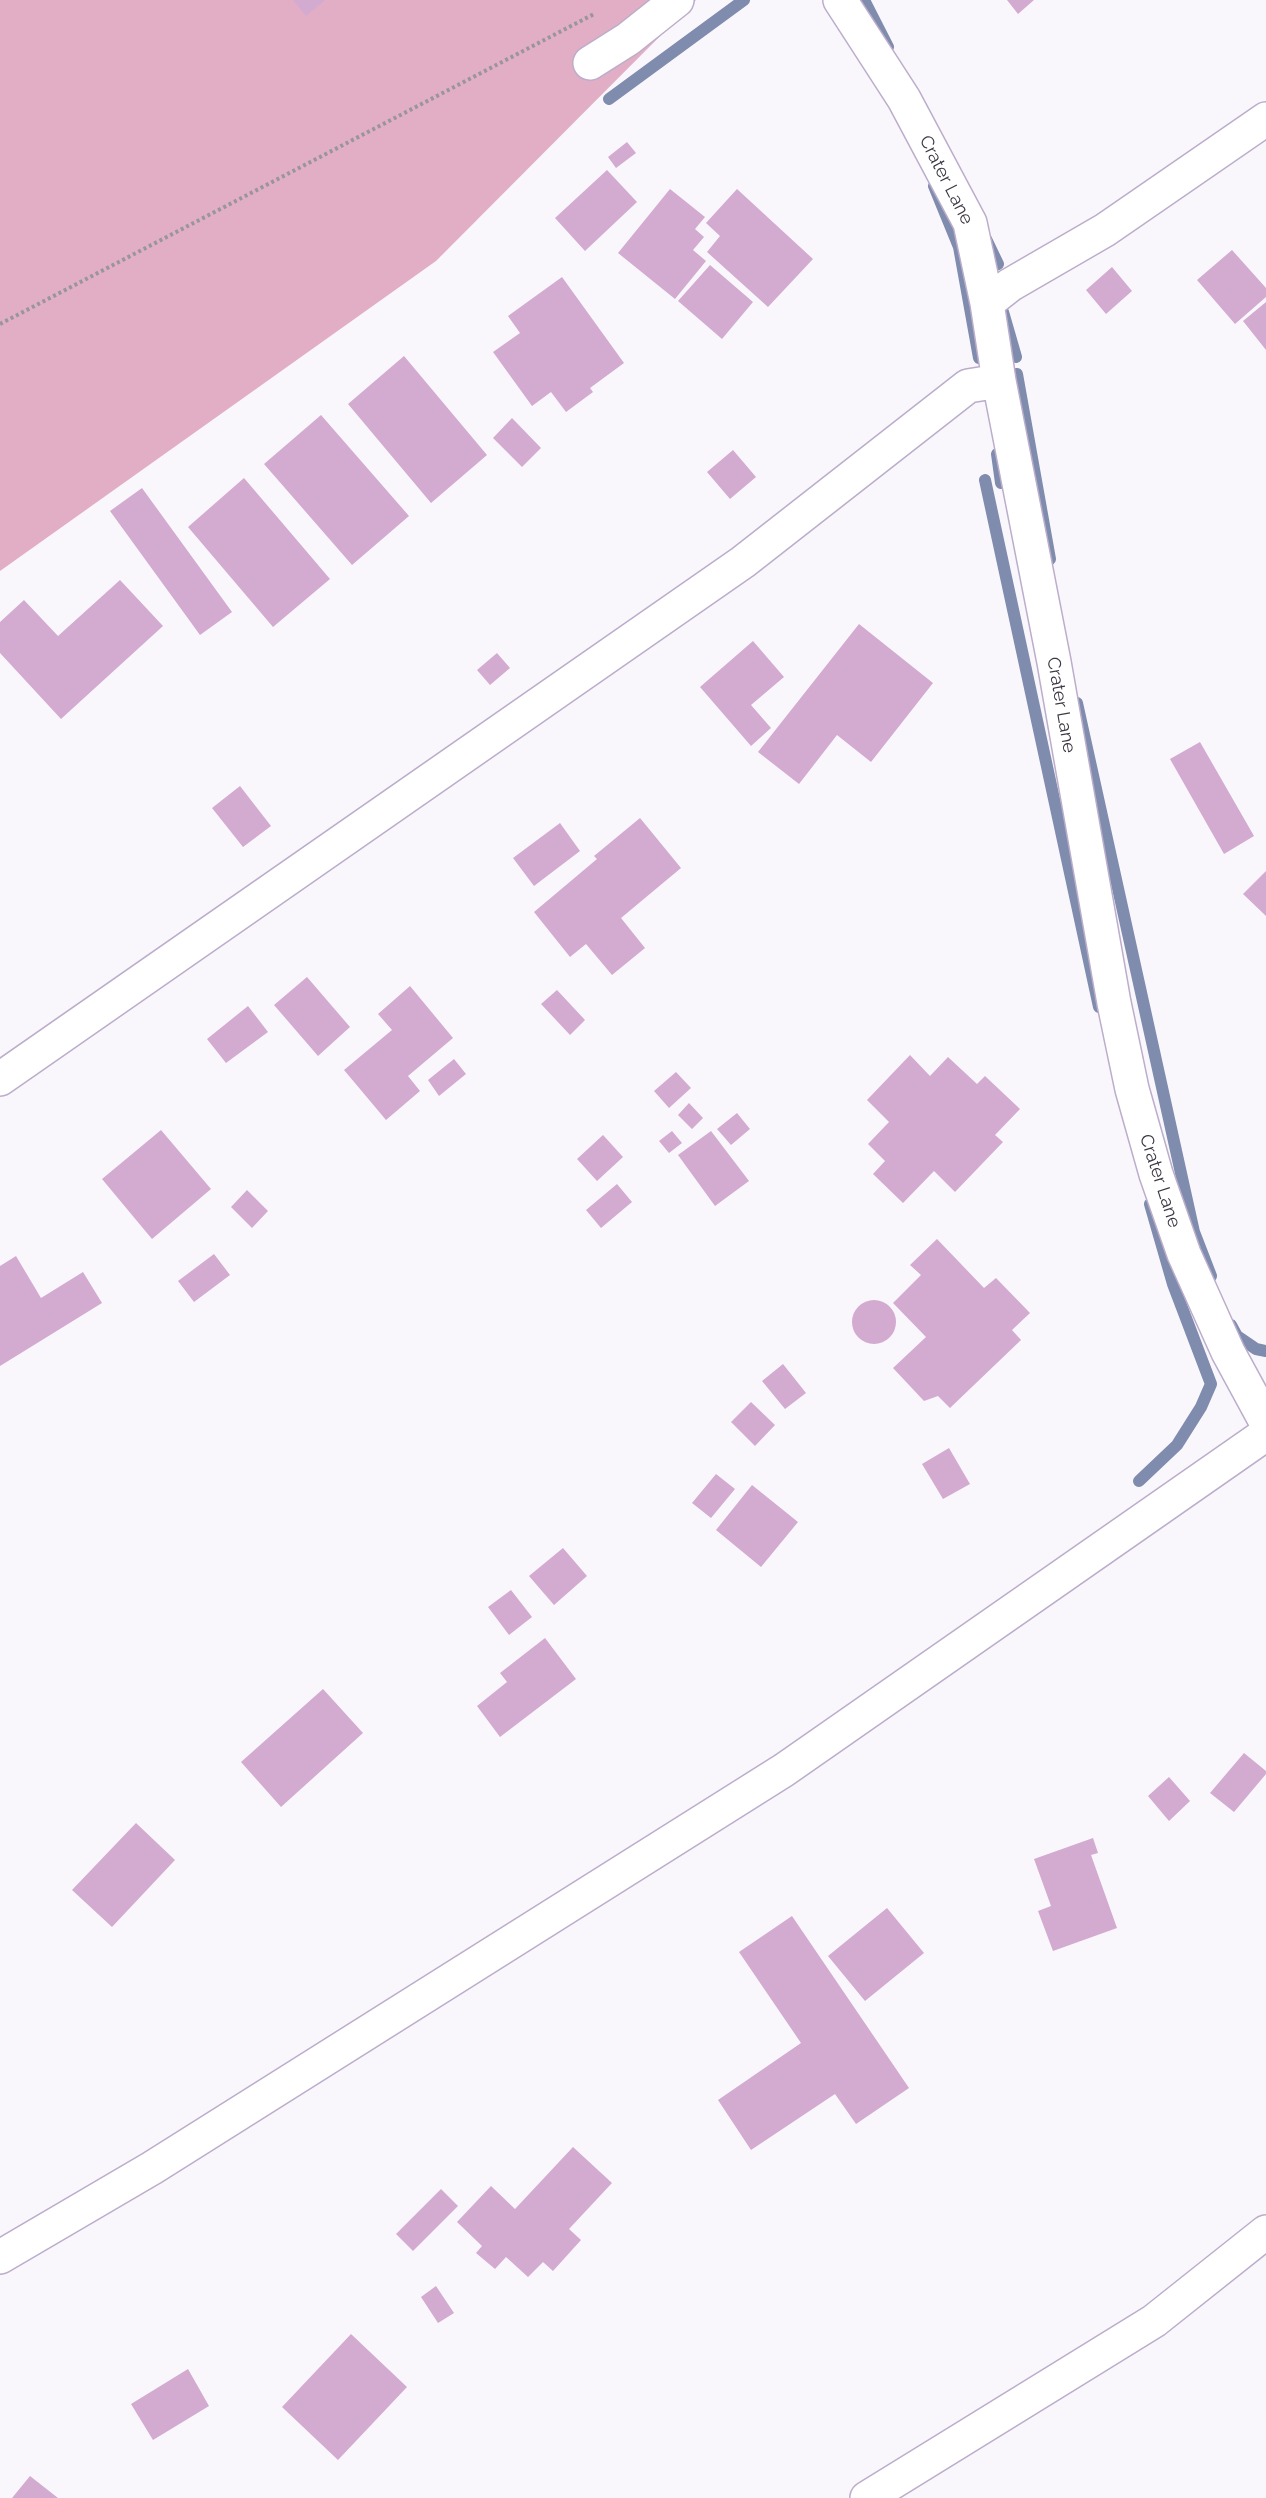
<!DOCTYPE html>
<html>
<head>
<meta charset="utf-8">
<style>
	body { margin:0 }
	canvas { display:block; background:#f9f6fc }
</style>
</head>
<body>
<canvas width="1266" height="2498"></canvas>
<script>
const context = document.querySelector('canvas').getContext('2d');
context.lineJoin = 'round';
function fillPath(path, color) {
  context.fillStyle = color;
  context.fill(path, 'evenodd');
}
function shape(rows) {
  const path = new Path2D();
  for (const r of rows) {
    if (r.length === 3) {
      path.moveTo(r[0] + r[2], r[1]);
      path.arc(r[0], r[1], r[2], 0, 2 * Math.PI);
      continue;
    }
    path.moveTo(r[0], r[1]);
    for (let i = 2; i < r.length; i += 2) path.lineTo(r[i], r[i + 1]);
  }
  return path;
}
function strokePath(path, color, width, dash) {
  context.strokeStyle = color;
  context.lineWidth = width;
  context.lineCap = dash ? 'butt' : 'round';
  context.setLineDash(dash || []);
  context.stroke(path);
}
function write(font, color, halo, rows, align = 'center') {
  context.font = font + ' Raleway,sans-serif';
  context.lineWidth = 4.5;
  context.setLineDash([]);
  context.textBaseline = 'middle';
  context.strokeStyle = halo;
  context.fillStyle = color;
  for (const [text, x, y, turn = 0] of rows) {
    context.save();
    context.translate(x, y);
    context.rotate((+turn || 0) * Math.PI / 180);
    context.textAlign = isNaN(turn) ? turn : align;
    if (halo) context.strokeText(text, 0, 0);
    context.fillText(text, 0, 0);
    context.restore();
  }
}
fillPath(shape([
	[0,0,696,0,436,261,0,571]
]), '#e2aec5');
strokePath(shape([
	[864,0,888,47],
	[609,99,744,0],
	[934,186,959,247,979,358],
	[986,239,998,264],
	[1003,312,1016,357],
	[1017,374,1050,559],
	[997,454,1001,483],
	[985,480,1099,1007],
	[1077,703,1194,1232,1211,1276],
	[1231,1325,1237,1336,1256,1349,1266,1351],
	[1139,1481,1177,1445,1201,1407,1211,1384,1173,1284,1150,1204]
]), '#7f8cae', 12);
fillPath(shape([
	[293,0,325,0,306,16],
	[1007,0,1034,0,1018,14],
	[627,142,636,153,616,168,608,157],
	[607,170,637,202,585,251,555,218],
	[670,189,705,217,695,229,704,237,693,250,706,261,675,299,618,253],
	[737,189,813,259,768,307,707,252,720,236,706,223],
	[1232,250,1266,288,1266,297,1235,324,1197,280],
	[710,265,753,302,722,339,678,301],
	[1112,267,1132,291,1106,314,1086,290],
	[562,277,624,363,590,388,593,392,566,412,551,392,532,406,493,352,520,333,508,316],
	[1266,302,1266,350,1243,321],
	[404,356,487,455,431,503,348,404],
	[321,415,409,516,352,565,264,464],
	[512,418,541,448,522,467,493,438],
	[733,450,756,477,730,499,707,472],
	[244,478,330,579,273,627,188,527],
	[142,488,232,612,200,635,110,511],
	[120,580,163,626,61,719,0,653,0,622,24,600,58,636],
	[859,624,933,683,871,762,837,735,799,784,758,752],
	[753,641,784,677,751,705,771,728,751,746,700,687],
	[497,653,510,668,490,685,477,670],
	[1200,742,1254,836,1224,854,1170,759],
	[240,786,271,826,243,847,212,808],
	[640,818,681,868,621,918,645,948,612,975,586,944,570,957,534,912,597,859,594,856],
	[560,823,580,851,534,886,513,858],
	[1266,871,1266,916,1243,894],
	[307,977,350,1027,318,1056,274,1005],
	[410,986,453,1038,408,1076,420,1091,386,1120,344,1070,392,1030,378,1014],
	[557,990,585,1020,570,1035,541,1004],
	[248,1006,268,1032,226,1063,207,1039],
	[910,1055,930,1076,948,1057,977,1084,985,1076,1020,1109,995,1135,1003,1142,955,1192,934,1171,903,1203,873,1174,885,1161,868,1144,889,1122,867,1100],
	[454,1059,466,1074,439,1096,428,1080],
	[676,1072,691,1088,669,1108,654,1091],
	[689,1103,703,1118,692,1129,678,1115],
	[737,1113,750,1129,731,1145,717,1129],
	[161,1130,211,1189,152,1239,102,1179],
	[672,1131,682,1143,669,1153,659,1141],
	[711,1131,749,1181,715,1206,678,1155],
	[603,1135,623,1157,597,1181,577,1159],
	[617,1184,632,1202,601,1228,586,1210],
	[247,1190,268,1211,252,1228,231,1207],
	[937,1239,984,1288,996,1278,1030,1313,1012,1330,1021,1340,950,1408,938,1396,924,1401,893,1368,926,1337,893,1303,921,1275,910,1265],
	[214,1254,230,1275,194,1302,178,1281],
	[16,1256,41,1298,83,1272,102,1303,0,1366,0,1266],
	[874,1322,22],
	[783,1364,806,1393,785,1409,762,1381],
	[751,1402,775,1425,755,1446,731,1422],
	[949,1448,970,1484,943,1499,922,1464],
	[716,1474,735,1489,711,1518,692,1503],
	[752,1485,798,1522,761,1567,716,1530],
	[563,1548,587,1576,554,1605,529,1576],
	[511,1590,532,1617,509,1635,488,1607],
	[545,1638,576,1679,500,1737,477,1706,507,1682,500,1673],
	[323,1689,363,1733,281,1807,241,1762],
	[1244,1753,1266,1771,1266,1774,1234,1812,1210,1793],
	[1169,1777,1190,1801,1169,1821,1148,1796],
	[136,1823,175,1860,112,1927,72,1890],
	[1093,1838,1098,1853,1091,1855,1117,1928,1053,1951,1038,1911,1051,1906,1034,1859],
	[887,1908,924,1953,865,2001,828,1956],
	[792,1916,909,2088,856,2124,835,2094,751,2150,718,2100,801,2043,739,1952],
	[573,2147,612,2183,569,2229,581,2240,553,2271,543,2262,528,2277,506,2257,495,2269,476,2253,482,2246,457,2222,491,2186,515,2209],
	[441,2189,458,2206,413,2251,396,2234],
	[436,2286,454,2313,438,2323,421,2297],
	[351,2334,407,2387,338,2460,282,2407],
	[188,2369,209,2406,153,2440,131,2404],
	[30,2476,58,2498,12,2498]
]), '#d3abd0');
const minor = shape([
	[840,0,904,99,970,223,987,303,999,381,1054,662,1114,1003,1132,1089,1156,1174,1184,1254,1228,1352,1266,1422],
	[590,63,628,39,677,0],
	[987,303,1010,285,1105,230,1266,119],
	[0,1079,743,562,968,386,999,381],
	[0,2257,152,2168,784,1770,1266,1434],
	[867,2498,1154,2321,1266,2232]
]);
strokePath(minor, '#bcadcb', 36);
strokePath(shape([
	[0,324,594,14]
]), '#99959e', 4, [3, 3]);
strokePath(minor, '#fff', 33);
write('18px', '#3d3743', '#fff', [
	["Crater Lane",946,180,63],
	["Crater Lane",1061,705,80],
	["Crater Lane",1160,1181,72]
]);
</script>
</body>
</html>
